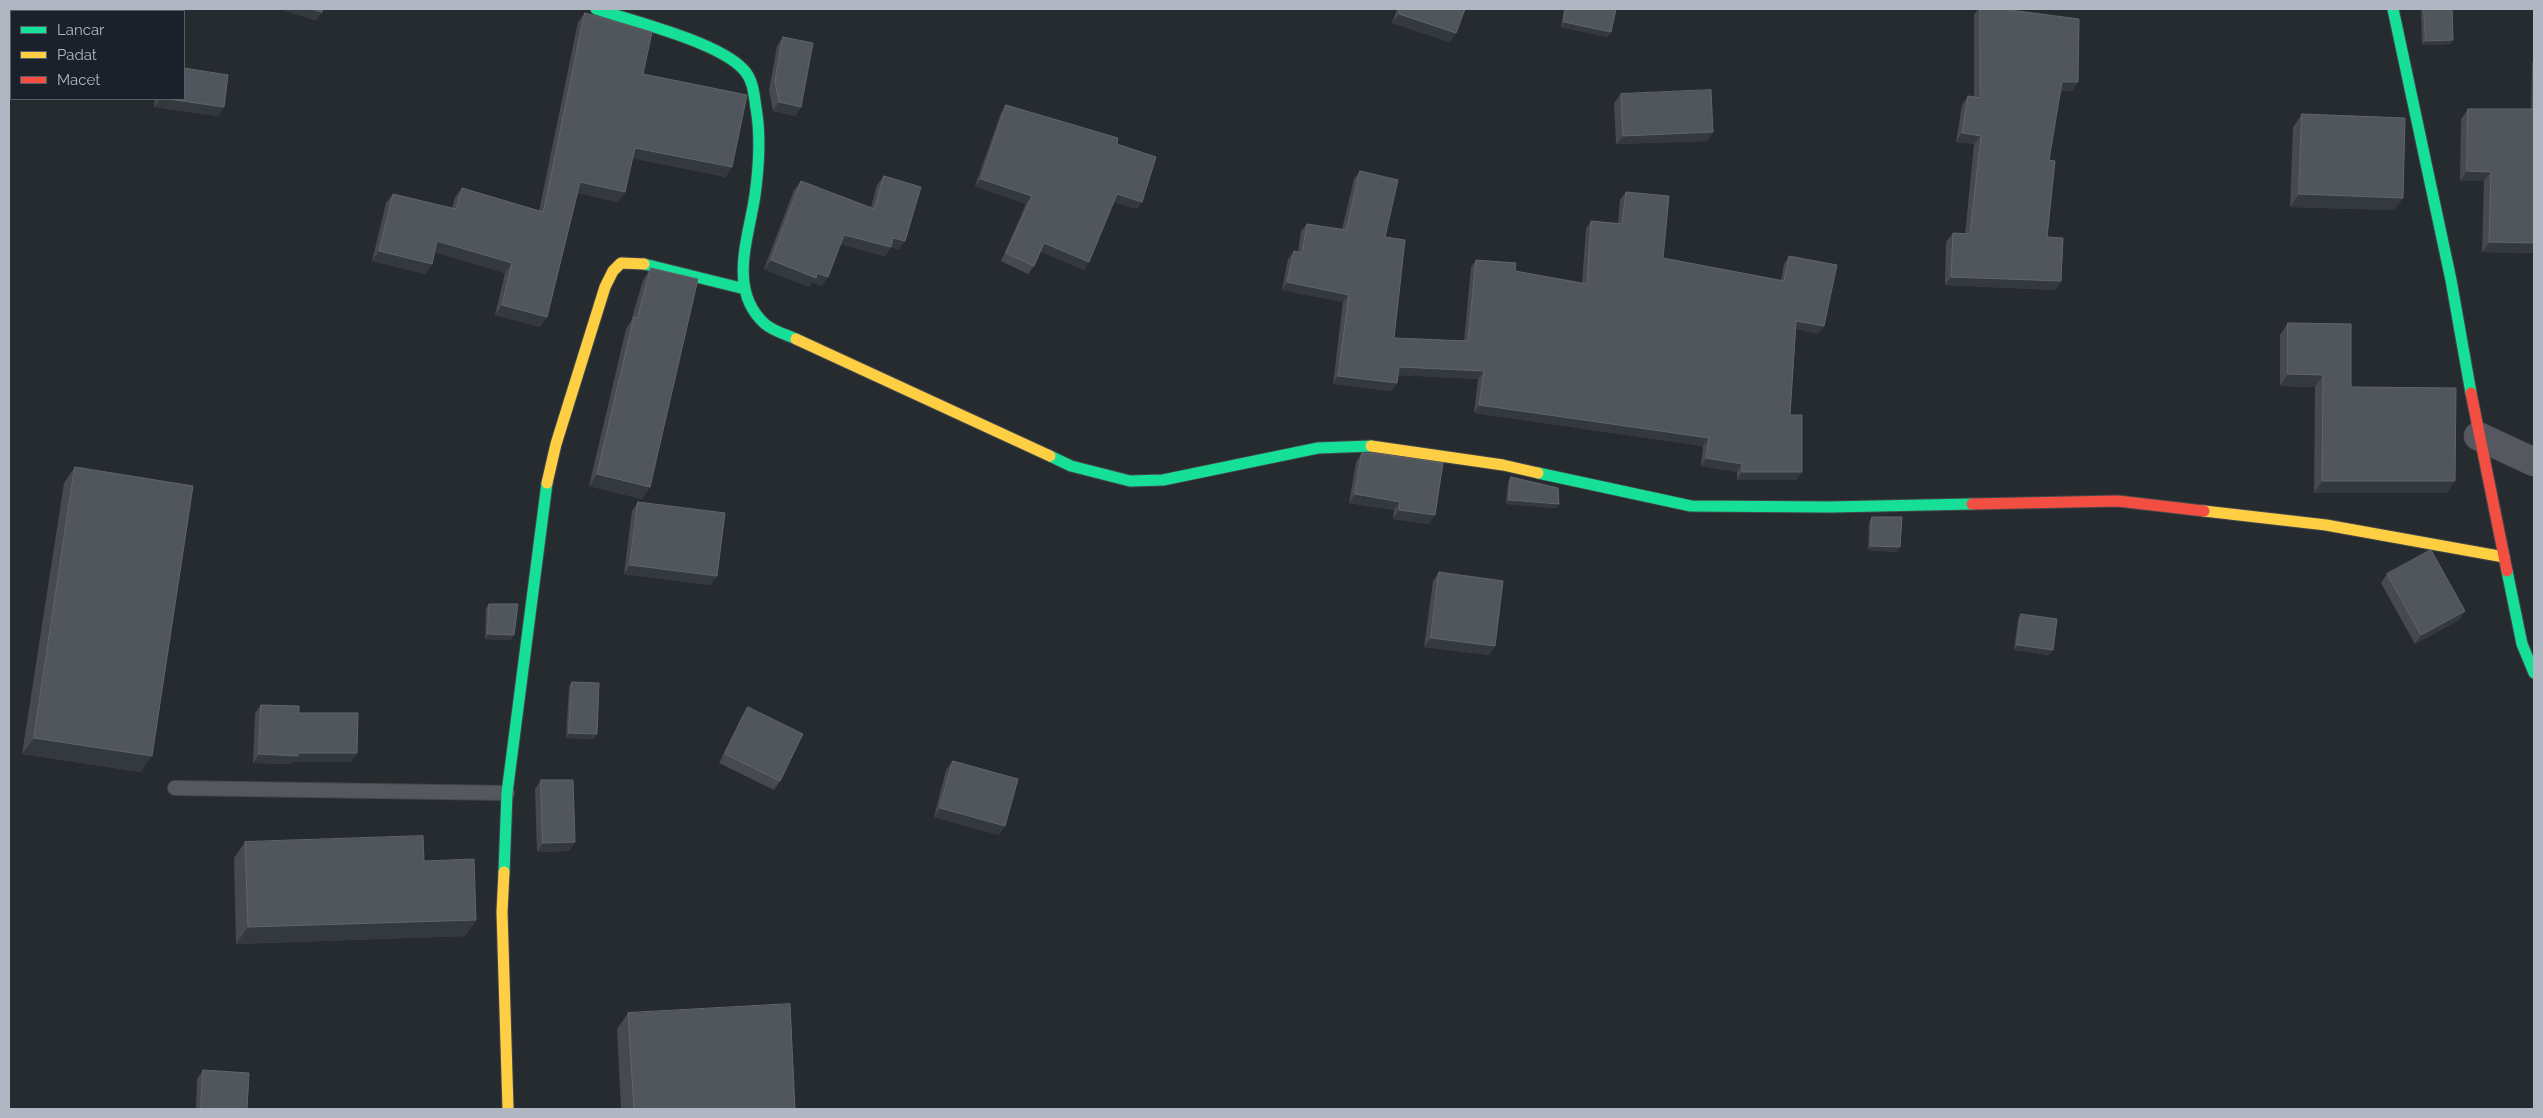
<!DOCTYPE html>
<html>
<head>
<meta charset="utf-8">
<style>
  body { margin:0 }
  #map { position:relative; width:2543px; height:1118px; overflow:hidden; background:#262b30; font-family:Raleway,sans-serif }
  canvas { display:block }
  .frame { position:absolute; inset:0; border:10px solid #b0b7c2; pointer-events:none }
  .legend { position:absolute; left:10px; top:10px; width:175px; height:90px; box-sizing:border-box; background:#1b212a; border:1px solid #575d67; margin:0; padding:6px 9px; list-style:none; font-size:15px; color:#b0b7c2 }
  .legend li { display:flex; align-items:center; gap:10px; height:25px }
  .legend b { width:25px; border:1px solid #575d67 }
</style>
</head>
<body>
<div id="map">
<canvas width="2543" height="1118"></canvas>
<div class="frame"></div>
<ul class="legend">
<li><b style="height:6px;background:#16e098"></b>Lancar</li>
<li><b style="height:6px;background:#ffcf43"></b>Padat</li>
<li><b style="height:6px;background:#f24e42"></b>Macet</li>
</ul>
</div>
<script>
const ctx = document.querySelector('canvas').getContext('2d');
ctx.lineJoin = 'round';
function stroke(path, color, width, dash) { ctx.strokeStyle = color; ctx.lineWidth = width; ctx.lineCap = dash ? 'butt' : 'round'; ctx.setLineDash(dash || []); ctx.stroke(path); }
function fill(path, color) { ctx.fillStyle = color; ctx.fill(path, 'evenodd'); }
const lane = new Path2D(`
  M 175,788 L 507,793`);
const street = new Path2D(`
  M 2478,436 L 2534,462`);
const fast = new Path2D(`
  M 596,9 C 633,21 718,42 743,69 C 753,79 754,94 756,108 C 761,136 759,166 755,195 C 749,237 727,290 765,324 C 773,331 787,335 796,339
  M 2393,9 L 2451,280 L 2471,393
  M 644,264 L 745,289
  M 1050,456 L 1071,466 L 1130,481 L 1163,480 L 1318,448 L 1371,446
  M 1538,473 L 1691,506 L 1830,507 L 1972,504
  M 2507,571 L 2522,644 L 2534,673
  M 504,872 L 507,793 L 547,483`);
const slow = new Path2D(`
  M 796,339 L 1050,456
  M 1371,446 L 1503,465 L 1538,473
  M 547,483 L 556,444 L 605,287 L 613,271 L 621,263 L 644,264
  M 2204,511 L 2326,525 L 2504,557
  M 504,872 L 502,912 L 508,1109`);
const jam = new Path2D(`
  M 2471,393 L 2507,571
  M 1972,504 L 2118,501 L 2204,511`);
stroke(lane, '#44474b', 16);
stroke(street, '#44474b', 29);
stroke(fast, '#44474b', 13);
stroke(slow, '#44474b', 13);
stroke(jam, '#44474b', 13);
stroke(lane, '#55595f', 14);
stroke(street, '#55595f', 28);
stroke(fast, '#16e098', 11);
stroke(slow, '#ffcf43', 11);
stroke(jam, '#f24e42', 11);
fill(new Path2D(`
  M 1397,9 L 1465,9 L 1450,42 L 1392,23 Z
  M 1564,9 L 1616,9 L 1611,32 L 1607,37 L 1561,27 Z
  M 1978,9 L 2002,9 L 2078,82 L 2072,91 L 2060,91 L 2049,160 L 2047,237 L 2061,281 L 2055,290 L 1945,285 L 1946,242 L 1953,233 L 1965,234 L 1974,144 L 1956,142 L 1962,105 L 1968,96 L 1974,97 L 1974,15 Z
  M 2421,9 L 2452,9 L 2453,40 L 2450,44 L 2422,45 Z
  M 585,13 L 643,74 L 726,177 L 632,158 L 625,192 L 618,202 L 578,193 L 547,317 L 540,327 L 495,315 L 505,273 L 435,252 L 432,264 L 425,274 L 372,261 L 386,203 L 393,194 L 452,208 L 455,197 L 462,188 L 539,211 L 578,22 Z
  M 783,37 L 801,107 L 795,116 L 773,111 L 769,90 L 777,46 Z
  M 2534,59 L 2534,253 L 2482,252 L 2484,181 L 2460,181 L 2461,119 L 2468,109 L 2531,109 L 2532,63 Z
  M 1621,94 L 1713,132 L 1707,141 L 1616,144 L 1614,103 Z
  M 155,99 L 184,99 L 224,107 L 218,116 L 154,107 Z
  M 1006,105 L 1117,144 L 1137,209 L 1114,202 L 1084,270 L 1040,251 L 1034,266 L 1028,274 L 1001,261 L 1026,204 L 975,186 L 1001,113 Z
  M 2302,114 L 2403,198 L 2394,210 L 2290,207 L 2293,127 Z
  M 1360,171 L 1385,237 L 1394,338 L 1464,341 L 1471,267 L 1476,260 L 1515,271 L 1582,283 L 1586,229 L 1591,221 L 1618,223 L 1620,200 L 1626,192 L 1663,258 L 1781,280 L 1784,264 L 1789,256 L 1824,326 L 1818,334 L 1796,329 L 1790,415 L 1802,472 L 1796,480 L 1737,480 L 1737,472 L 1701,466 L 1703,446 L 1474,413 L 1478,379 L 1398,375 L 1392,391 L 1333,384 L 1343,302 L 1282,290 L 1288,259 L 1294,251 L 1298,252 L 1301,231 L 1307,224 L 1342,229 L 1354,179 Z
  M 884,176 L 899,250 L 891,247 L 885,256 L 841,244 L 822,286 L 812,282 L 809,287 L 764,269 L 794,190 L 801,181 L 871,207 L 877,185 Z
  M 651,268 L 650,487 L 642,499 L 589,486 L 626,329 L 631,321 L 643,280 Z
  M 2288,323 L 2351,387 L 2447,493 L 2314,493 L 2315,387 L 2280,386 L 2280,335 Z
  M 1362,453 L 1429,524 L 1393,519 L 1394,510 L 1349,503 L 1356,462 Z
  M 75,467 L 141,772 L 22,754 L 64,483 Z
  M 1511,477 L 1559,504 L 1556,508 L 1506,504 L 1508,482 Z
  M 638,502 L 711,585 L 624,574 L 632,511 Z
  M 1872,517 L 1897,552 L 1868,550 L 1869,522 Z
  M 1439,572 L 1495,646 L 1489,655 L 1424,647 L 1433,581 Z
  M 2387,574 L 2465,611 L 2459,620 L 2415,644 L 2381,583 Z
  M 489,604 L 511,640 L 485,639 L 486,608 Z
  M 2021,614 L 2053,650 L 2049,655 L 2014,650 L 2018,619 Z
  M 572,682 L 594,739 L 566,738 L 569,686 Z
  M 261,705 L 299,713 L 351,762 L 293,762 L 292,764 L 253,763 L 255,713 Z
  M 748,707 L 780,781 L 774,790 L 719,763 L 742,716 Z
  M 953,761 L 999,835 L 934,817 L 946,770 Z
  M 541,780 L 575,842 L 569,851 L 537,852 L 535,789 Z
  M 245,842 L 424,861 L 476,920 L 465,936 L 236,944 L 234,858 Z
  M 628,1013 L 795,1109 L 621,1109 L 617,1029 Z
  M 203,1070 L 247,1109 L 196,1109 L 197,1079 Z`), '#464a50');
fill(new Path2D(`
  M 279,9 L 312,9 L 322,12 L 316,21 Z
  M 1399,14 L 1456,33 L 1450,42 L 1392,23 Z
  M 1564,22 L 1611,32 L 1607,37 L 1561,27 Z
  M 2453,40 L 2450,44 L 2422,45 L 2426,41 Z
  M 2062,82 L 2078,82 L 2072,91 L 2055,90 Z
  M 160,99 L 168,99 L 224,107 L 218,116 L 154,107 Z
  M 779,102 L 801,107 L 795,116 L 773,111 Z
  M 1713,132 L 1707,141 L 1616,144 L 1623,136 Z
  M 1962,133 L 1981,136 L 1974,144 L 1956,142 Z
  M 635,148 L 732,167 L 726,177 L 628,157 Z
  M 2467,171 L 2491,172 L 2484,181 L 2460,181 Z
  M 981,179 L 1032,196 L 1026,204 L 975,186 Z
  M 580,182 L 625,192 L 618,202 L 573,192 Z
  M 1117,194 L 1142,202 L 1137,209 L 1112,202 Z
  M 2299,194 L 2403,198 L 2394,210 L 2290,207 Z
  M 844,235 L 893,238 L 905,241 L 899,250 L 891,247 L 885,256 L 838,244 Z
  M 437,241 L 512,263 L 505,273 L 430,251 Z
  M 2489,242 L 2534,243 L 2534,253 L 2482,252 Z
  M 1044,243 L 1089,262 L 1084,270 L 1039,251 Z
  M 379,251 L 432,264 L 425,274 L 372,261 Z
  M 771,260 L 817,273 L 828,277 L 822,286 L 812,282 L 809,287 L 764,269 Z
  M 1951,277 L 2061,281 L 2055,290 L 1945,285 Z
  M 1287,282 L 1349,295 L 1343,302 L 1282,290 Z
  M 502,305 L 547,317 L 540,327 L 495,315 Z
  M 1796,321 L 1824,326 L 1818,334 L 1791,328 Z
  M 1399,367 L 1484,371 L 1478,379 L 1394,375 Z
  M 2288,374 L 2323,375 L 2315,387 L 2280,386 Z
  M 1338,376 L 1397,383 L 1392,391 L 1333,384 Z
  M 1479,405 L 1709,438 L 1703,446 L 1474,413 Z
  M 1706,458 L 1742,464 L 1737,472 L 1701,466 Z
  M 1742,472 L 1802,472 L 1796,480 L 1737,480 Z
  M 597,474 L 650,487 L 642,499 L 589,486 Z
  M 2322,481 L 2455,481 L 2447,493 L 2314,493 Z
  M 1355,494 L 1400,502 L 1394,510 L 1349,503 Z
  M 1509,500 L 1559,504 L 1556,508 L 1506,504 Z
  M 1399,510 L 1435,515 L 1429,524 L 1393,519 Z
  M 1871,546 L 1900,547 L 1897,552 L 1868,550 Z
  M 630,565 L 717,576 L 711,585 L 624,574 Z
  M 2465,611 L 2459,620 L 2415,644 L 2421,635 Z
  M 488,634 L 514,635 L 511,640 L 485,639 Z
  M 1431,638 L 1495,646 L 1489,655 L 1424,647 Z
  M 2017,645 L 2053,650 L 2049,655 L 2014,650 Z
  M 569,733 L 597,734 L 594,739 L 566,738 Z
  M 34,738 L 152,756 L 141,772 L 22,754 Z
  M 298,753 L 357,753 L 351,762 L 293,762 L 292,764 L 253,763 L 259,754 Z
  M 940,808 L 1005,826 L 999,835 L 934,817 Z
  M 575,842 L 569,851 L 537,852 L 543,843 Z
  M 476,920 L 465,936 L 236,944 L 248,927 Z`), '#34393e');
const building = new Path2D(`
  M 312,9 L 323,9 L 322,12 Z
  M 1400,9 L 1465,9 L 1456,33 L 1399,14 Z
  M 1566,9 L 1616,9 L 1611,32 L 1564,22 Z
  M 1980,9 L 2002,9 L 2079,19 L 2078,82 L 2062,82 L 2049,160 L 2055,161 L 2047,237 L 2063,238 L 2061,281 L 1951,277 L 1953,233 L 1970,234 L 1981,136 L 1962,133 L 1968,96 L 1980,98 Z
  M 2424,9 L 2452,9 L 2453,40 L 2426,41 Z
  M 585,13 L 652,32 L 643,74 L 747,95 L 732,167 L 635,148 L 625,192 L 580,182 L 547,317 L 502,305 L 512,263 L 437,241 L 432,264 L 379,251 L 393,194 L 456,209 L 462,188 L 543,212 Z
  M 783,37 L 813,43 L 801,107 L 779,102 L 775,81 Z
  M 184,68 L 228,75 L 224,107 L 168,99 L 184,99 Z
  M 1711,90 L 1713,132 L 1623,136 L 1621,94 Z
  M 1006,105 L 1118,138 L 1117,144 L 1156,157 L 1142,202 L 1117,194 L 1089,262 L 1044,243 L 1034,266 L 1006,253 L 1032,196 L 981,179 Z
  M 2468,109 L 2534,109 L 2534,243 L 2489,242 L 2491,172 L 2467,171 Z
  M 2302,114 L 2405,118 L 2403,198 L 2299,194 Z
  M 1360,171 L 1398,180 L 1385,237 L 1405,240 L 1394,338 L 1468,341 L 1476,260 L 1516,263 L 1515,271 L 1587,284 L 1591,221 L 1622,224 L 1626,192 L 1669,196 L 1663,258 L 1784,281 L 1789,256 L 1837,265 L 1824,326 L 1796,321 L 1790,415 L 1802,415 L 1802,472 L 1742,472 L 1742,464 L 1706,458 L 1709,438 L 1479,405 L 1484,371 L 1399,367 L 1397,383 L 1338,376 L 1349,295 L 1287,282 L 1294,251 L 1302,253 L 1307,224 L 1346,230 Z
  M 884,176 L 921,187 L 905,241 L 893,238 L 891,247 L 844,235 L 828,277 L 817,273 L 816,278 L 771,260 L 801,181 L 874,209 Z
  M 651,268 L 698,279 L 650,487 L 597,474 L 634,317 L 637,318 Z
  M 2288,323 L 2351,324 L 2351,387 L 2456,388 L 2455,481 L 2322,481 L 2323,375 L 2288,374 Z
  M 1362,453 L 1374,453 L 1443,463 L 1435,515 L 1399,510 L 1400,502 L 1355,494 Z
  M 75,467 L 193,486 L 152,756 L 34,738 Z
  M 1511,477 L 1558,488 L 1559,504 L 1509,500 Z
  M 638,502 L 725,513 L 717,576 L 630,565 Z
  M 1872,517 L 1902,517 L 1900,547 L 1871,546 Z
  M 2431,550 L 2465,611 L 2421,635 L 2387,574 Z
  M 1439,572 L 1503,581 L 1495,646 L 1431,638 Z
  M 489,604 L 518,604 L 514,635 L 488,634 Z
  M 2021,614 L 2057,619 L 2053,650 L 2017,645 Z
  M 572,682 L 599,683 L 597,734 L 569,733 Z
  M 261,705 L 299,706 L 299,713 L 358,713 L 357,753 L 298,753 L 298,756 L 259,754 Z
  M 748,707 L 803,734 L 780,781 L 725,754 Z
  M 953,761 L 1018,779 L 1005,826 L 940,808 Z
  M 541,780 L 573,780 L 575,842 L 543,843 Z
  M 423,836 L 424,861 L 474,859 L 476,920 L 248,927 L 245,842 Z
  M 790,1004 L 795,1109 L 634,1109 L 628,1013 Z
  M 203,1070 L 249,1073 L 247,1109 L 201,1109 Z`);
fill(building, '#51565c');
stroke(building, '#60656c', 1);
</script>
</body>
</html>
